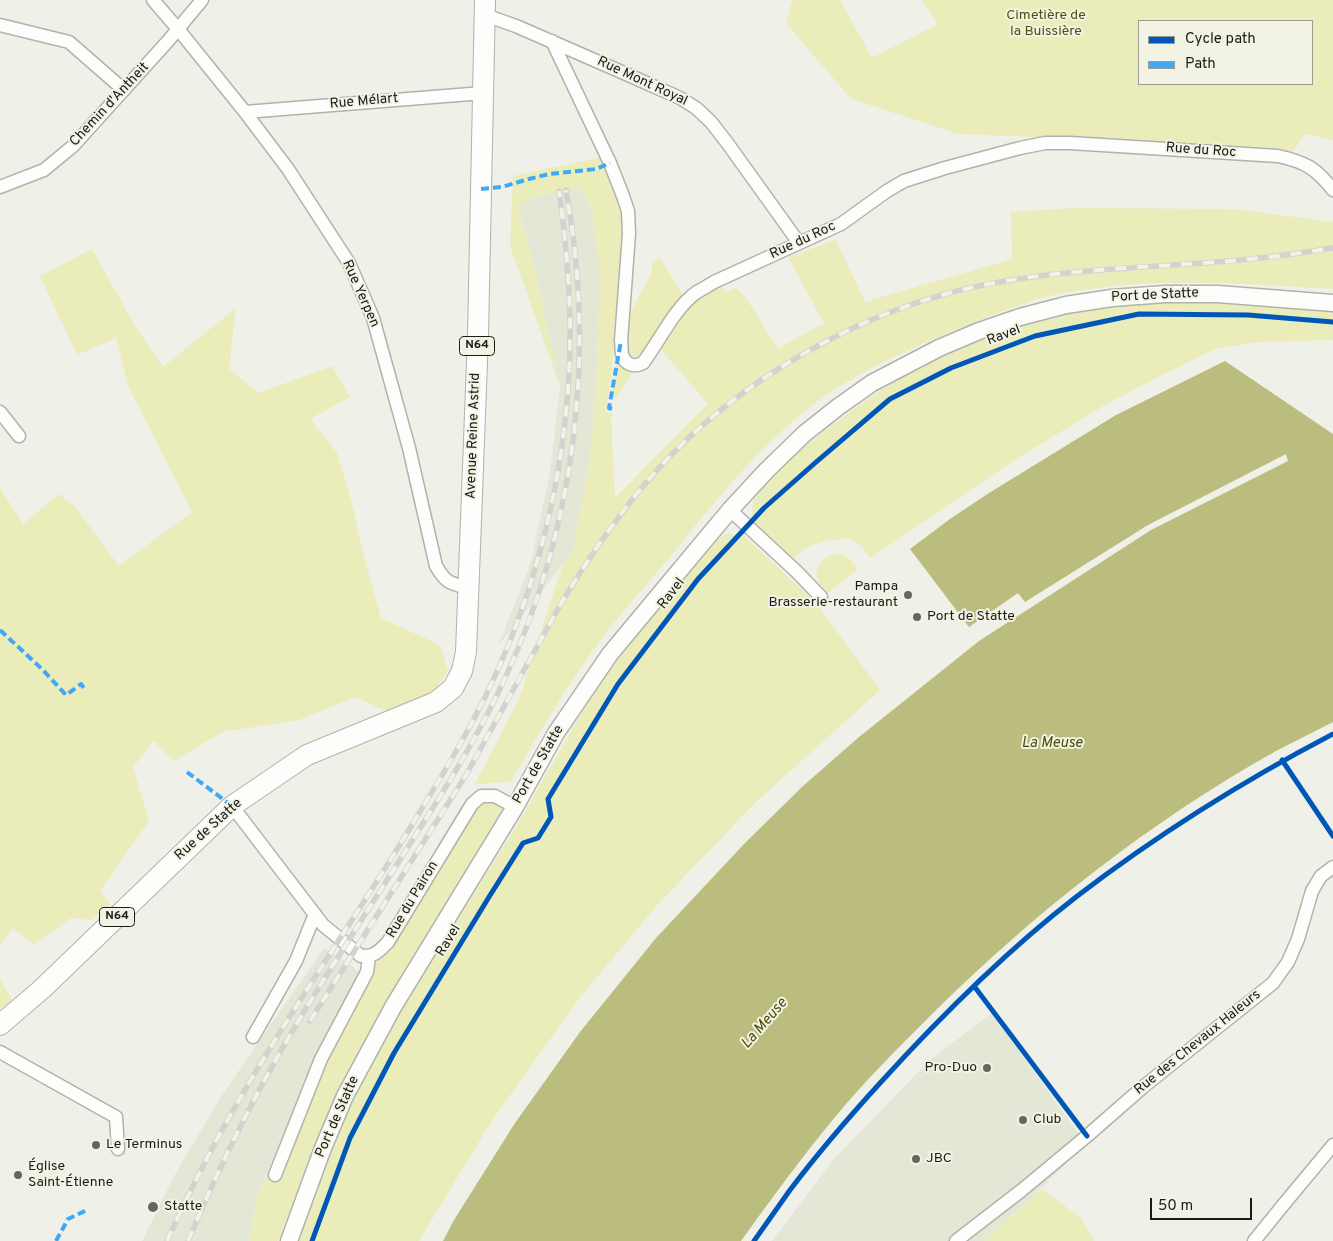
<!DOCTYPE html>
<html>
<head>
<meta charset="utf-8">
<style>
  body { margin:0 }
  #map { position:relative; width:1333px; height:1241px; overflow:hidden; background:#eff0e8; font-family:Overpass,sans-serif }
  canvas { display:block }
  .legend { position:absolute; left:1138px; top:20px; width:175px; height:65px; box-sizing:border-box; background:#f2f3e4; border:1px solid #9c9d92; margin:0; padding:6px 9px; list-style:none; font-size:15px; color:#1c1c17 }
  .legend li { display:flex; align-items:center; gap:10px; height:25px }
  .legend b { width:25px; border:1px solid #9c9d92 }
  .scale { position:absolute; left:1150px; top:1198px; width:102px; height:22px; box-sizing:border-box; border:2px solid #1c1c17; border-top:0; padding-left:6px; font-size:15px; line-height:18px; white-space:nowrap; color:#1c1c17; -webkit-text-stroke:4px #f2f3e4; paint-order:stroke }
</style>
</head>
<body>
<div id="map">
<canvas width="1333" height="1241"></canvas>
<ul class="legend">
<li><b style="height:6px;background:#0057b8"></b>Cycle path</li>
<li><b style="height:6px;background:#3fa9f5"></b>Path</li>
</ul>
<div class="scale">50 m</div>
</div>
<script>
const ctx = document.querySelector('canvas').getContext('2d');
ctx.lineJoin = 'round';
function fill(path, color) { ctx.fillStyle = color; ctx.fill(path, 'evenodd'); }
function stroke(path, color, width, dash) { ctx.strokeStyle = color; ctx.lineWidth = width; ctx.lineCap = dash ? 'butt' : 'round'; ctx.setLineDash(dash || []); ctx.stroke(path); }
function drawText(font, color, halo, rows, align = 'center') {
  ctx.font = font + ' Overpass,sans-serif'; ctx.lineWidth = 4; ctx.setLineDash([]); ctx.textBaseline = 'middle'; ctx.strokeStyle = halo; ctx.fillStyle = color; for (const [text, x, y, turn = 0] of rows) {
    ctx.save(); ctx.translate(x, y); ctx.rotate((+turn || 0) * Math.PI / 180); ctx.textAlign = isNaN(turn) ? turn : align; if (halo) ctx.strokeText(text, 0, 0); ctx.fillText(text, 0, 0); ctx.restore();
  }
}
fill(new Path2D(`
  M 581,188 L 592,210 L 600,272 L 596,392 L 589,464 L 573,551 L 498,646 L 531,562 L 550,473 L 560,386 L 536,274 L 518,205 L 541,195 Z
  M 324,948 L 353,966 L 359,973 L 311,1070 L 257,1195 L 249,1241 L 142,1241 L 173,1178 L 222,1095 Z
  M 992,1013 L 1086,1144 L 1028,1201 L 983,1241 L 772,1241 L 835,1158 L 931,1059 Z`), '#e4e6d6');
fill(new Path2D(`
  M 792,0 L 840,0 L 872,58 L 938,24 L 922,0 L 1333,0 L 1333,140 L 1305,134 L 1292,153 L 1140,141 L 958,134 L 851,99 L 786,23 ZM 1139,21 L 1312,21 L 1312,84 L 1139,84 Z
  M 602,157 C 609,174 617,192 620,211 C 625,234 622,259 620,283 C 617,326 612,369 606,412 L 613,414 L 611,417 L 615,498 L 708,404 L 658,346 L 687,301 L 721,283 L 724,292 L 736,288 L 746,298 L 778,349 L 824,323 L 788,257 L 836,240 L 865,302 L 1012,259 L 1011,212 L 1072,208 L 1234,209 L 1333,222 L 1333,289 C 1244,284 1153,276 1064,293 C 1030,299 998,313 966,326 C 913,347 860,370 814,404 C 763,443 722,493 682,542 C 656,575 627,605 602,638 C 568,684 539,734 510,782 L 475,784 L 519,699 L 563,564 L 573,551 L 589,464 L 596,392 L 600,272 L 592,210 L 581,188 L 541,195 L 518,205 L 536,274 L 560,386 L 510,246 L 513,176 Z
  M 92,249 L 135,326 L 163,367 L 236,308 L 229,369 L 259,393 L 332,366 L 350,397 L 310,419 L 337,453 L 354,510 L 360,541 L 381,618 L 440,645 L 448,671 L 433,692 L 411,702 L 387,711 L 355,697 L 299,720 L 222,732 L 174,761 L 154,741 L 133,767 L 149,821 L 100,891 L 110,904 L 91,920 L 71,918 L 34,945 L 13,928 L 0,944 L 0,488 L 23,524 L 59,494 L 75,507 L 119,566 L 192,512 L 128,386 L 116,338 L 77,355 L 40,276 Z
  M 660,258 L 684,297 L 640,356 L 635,358 L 629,353 L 627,347 L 627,341 L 628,317 L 652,272 L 652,263 Z
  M 1180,300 L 1214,301 L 1333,312 L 1333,340 L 1259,342 L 1215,349 L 1158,377 L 1105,405 L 1016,459 L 870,558 L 860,545 L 849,539 L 830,540 L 809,546 L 792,559 L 756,527 L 752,513 L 753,501 L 762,489 L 796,454 L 828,428 L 878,392 L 921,365 L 960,345 L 1025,323 L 1093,307 Z
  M 618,358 L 634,370 L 616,398 L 611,396 Z
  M 728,533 L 743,535 L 815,602 L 880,690 L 757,801 L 659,903 L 581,996 L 491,1122 L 419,1241 L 298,1241 L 323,1172 L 344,1120 L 381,1044 L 429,962 L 512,834 L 585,707 L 616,662 L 647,620 L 716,540 Z
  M 834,554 C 848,554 850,559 858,569 L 828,593 C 825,589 819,584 818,579 C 813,566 823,558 834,554 Z
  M 481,796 L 515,807 L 393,1007 L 300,1207 L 287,1216 L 278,1241 L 249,1241 L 257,1195 L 268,1172 L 274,1175 L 375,955 Z
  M 0,980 L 12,999 L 0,1010 Z
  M 1042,1189 L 1082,1219 L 1094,1241 L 983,1241 Z`), '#eaecba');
fill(new Path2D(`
  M 1225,361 L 1333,434 L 1333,722 C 1314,732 1295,741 1276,751 C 1149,822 1034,913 931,1015 C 898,1048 865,1081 835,1117 C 802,1157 771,1199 741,1241 L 443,1241 L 454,1220 L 515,1123 L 580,1032 L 656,938 L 745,843 L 803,786 L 859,737 L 979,641 L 1151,530 L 1288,461 L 1286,454 L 1148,525 L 1025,602 L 1018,593 L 969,627 L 910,549 L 950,519 L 989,493 L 1116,415 Z`), '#bbbd7e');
const minor = new Path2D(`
  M 153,0 L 178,29 L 245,112 L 288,169 L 349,263 L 373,318 L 409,448 L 436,566 C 446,583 449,583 468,588
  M 485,15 L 516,26 L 624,73 L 680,98 L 696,108 L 711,122 L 728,144 L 799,243
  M 0,25 L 69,42 L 124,90
  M 552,41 L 610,163 L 623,196 L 628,211 L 629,234 L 621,341 C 622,345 621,350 622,354 C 624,364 634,368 643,363 C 659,342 675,307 697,292 C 702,289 708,286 714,282 L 841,224 L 887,191 L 904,181 L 945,168 L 1020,148 L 1045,143 L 1070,143 L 1278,156 C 1305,162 1316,168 1333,190
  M 245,112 L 483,93
  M 0,187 L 44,170 L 73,146 L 168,41 L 202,0
  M 0,412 L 19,436
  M 730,510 L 796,571 L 821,597
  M 232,806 L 323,925 L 361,956 C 375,957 379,951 388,942 L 472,804 L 481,796 L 495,796 L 515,807
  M 253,1037 L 296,961 L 315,914
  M 0,1052 L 116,1117 L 118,1149
  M 275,1175 L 321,1059 L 367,972 L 369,957
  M 956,1241 L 1022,1190 L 1087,1136 L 1143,1087 L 1273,983 L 1288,962 L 1298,939 L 1312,891 L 1321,876 L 1333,867
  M 1254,1241 L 1284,1204 L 1333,1145`);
const tertiary = new Path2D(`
  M 289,1241 L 323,1148 L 345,1096 L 393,1007 L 515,807 L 556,733 L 610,654 L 669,583 L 730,510 L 766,471 L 804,434 L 838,407 L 872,383 L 939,348 L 979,331 L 1020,317 L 1066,305 L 1112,298 L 1165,294 L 1218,294 L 1333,303`);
const primary = new Path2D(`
  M 0,1025 L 42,989 L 232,806 L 307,755 L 436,702 L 453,688 L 462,671 L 466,652 L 478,335 L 485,0`);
stroke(minor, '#b1b2ac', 15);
stroke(tertiary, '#b1b2ac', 19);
stroke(primary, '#b1b2ac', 22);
stroke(minor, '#fdfdfc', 12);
stroke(tertiary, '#fdfdfc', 16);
stroke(primary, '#fdfdfc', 20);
const rail = new Path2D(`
  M 310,1021 L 466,775 L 563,600 C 595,548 630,497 673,453 C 758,368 876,304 994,283 C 1063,270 1134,268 1204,263 C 1247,260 1290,255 1333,248
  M 167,1241 C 182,1208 198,1175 215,1143 C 271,1039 339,943 401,843 C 431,793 462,745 487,693 C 543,577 572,446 570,318 C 569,275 565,233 559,191
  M 188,1241 C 220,1165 256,1091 299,1020 C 339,954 381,890 422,825 C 449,783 475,740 497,695 C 564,559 591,404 575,253 C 573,232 569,211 566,190`);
stroke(rail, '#d2d3d0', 5.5);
stroke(rail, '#f2f3e4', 4, [11]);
stroke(new Path2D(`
  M 481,189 L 502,187 L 529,179 L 549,174 L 596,169 L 610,163
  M 612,409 L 609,408 L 621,341
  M 0,630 L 42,669 L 66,695 L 81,684 L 86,691
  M 187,772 L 232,806
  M 56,1241 L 68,1219 L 87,1210`), '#3fa9f5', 4, [8, 4]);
stroke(new Path2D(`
  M 1282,760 L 1333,836
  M 974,986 L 1087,1136
  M 312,1241 L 350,1138 L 394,1053 L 489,897 L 523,843 L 538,838 L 551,817 L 548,799 L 618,684 L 698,579 L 764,508 L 815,463 L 890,399 L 951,368 L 1035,336 L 1139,314 L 1248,315 L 1333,322
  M 754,1241 C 766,1224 778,1207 790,1190 C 818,1153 849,1117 881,1082 C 941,1016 1005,952 1076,897 C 1157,835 1243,781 1333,734`), '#0057b8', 5);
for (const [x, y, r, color] of [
  [908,595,5,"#666660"],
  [917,617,5,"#666660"],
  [987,1068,5,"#666660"],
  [1023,1120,5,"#666660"],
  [96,1145,5,"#666660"],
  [916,1159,5,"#666660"],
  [18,1175,5,"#666660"],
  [153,1207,6,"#666660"]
]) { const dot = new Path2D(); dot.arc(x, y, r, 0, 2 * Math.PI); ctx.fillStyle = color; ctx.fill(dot); stroke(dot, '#f2f3e4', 2); }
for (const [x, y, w] of [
  [477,346,35],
  [117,917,35]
]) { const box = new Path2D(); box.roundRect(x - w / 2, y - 9.5, w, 19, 4); ctx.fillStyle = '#f2f3e4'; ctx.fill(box); stroke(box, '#1c1c17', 1); }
drawText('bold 12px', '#1c1c17', null, [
  ["N64",477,346],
  ["N64",117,917]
]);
drawText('14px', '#50500e', '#f2f3e4', [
  ["Cimetière de",1046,16],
  ["la Buissière",1046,32]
]);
drawText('14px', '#1c1c17', '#f2f3e4', [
  ["Rue Mont Royal",642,82,25],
  ["Rue Mélart",364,102,-5],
  ["Chemin d'Antheit",110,105,-47],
  ["Rue du Roc",1201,151,4],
  ["Rue du Roc",803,241,-25],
  ["Rue Yerpen",360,294,66],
  ["Port de Statte",1155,296,-3],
  ["Ravel",1004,336,-21],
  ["Avenue Reine Astrid",474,436,-88],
  ["Ravel",672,594,-53],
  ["Port de Statte",539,765,-60],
  ["Rue de Statte",209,830,-42],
  ["Rue du Pairon",413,900,-59],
  ["Ravel",449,941,-59],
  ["Rue des Chevaux Haleurs",1198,1043,-39],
  ["Port de Statte",338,1117,-66]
]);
drawText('14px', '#1c1c17', '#f2f3e4', [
  ["Pampa",898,587,"right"],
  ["Brasserie-restaurant",898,603,"right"],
  ["Port de Statte",927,617],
  ["Pro-Duo",977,1068,"right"],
  ["Club",1033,1120],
  ["Le Terminus",106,1145],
  ["JBC",926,1159],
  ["Église",28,1167],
  ["Saint-Étienne",28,1183],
  ["Statte",164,1207]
], 'left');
drawText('italic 15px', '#4b4c07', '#f2f3e4', [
  ["La Meuse",1052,744],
  ["La Meuse",765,1024,-49]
]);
</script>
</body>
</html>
